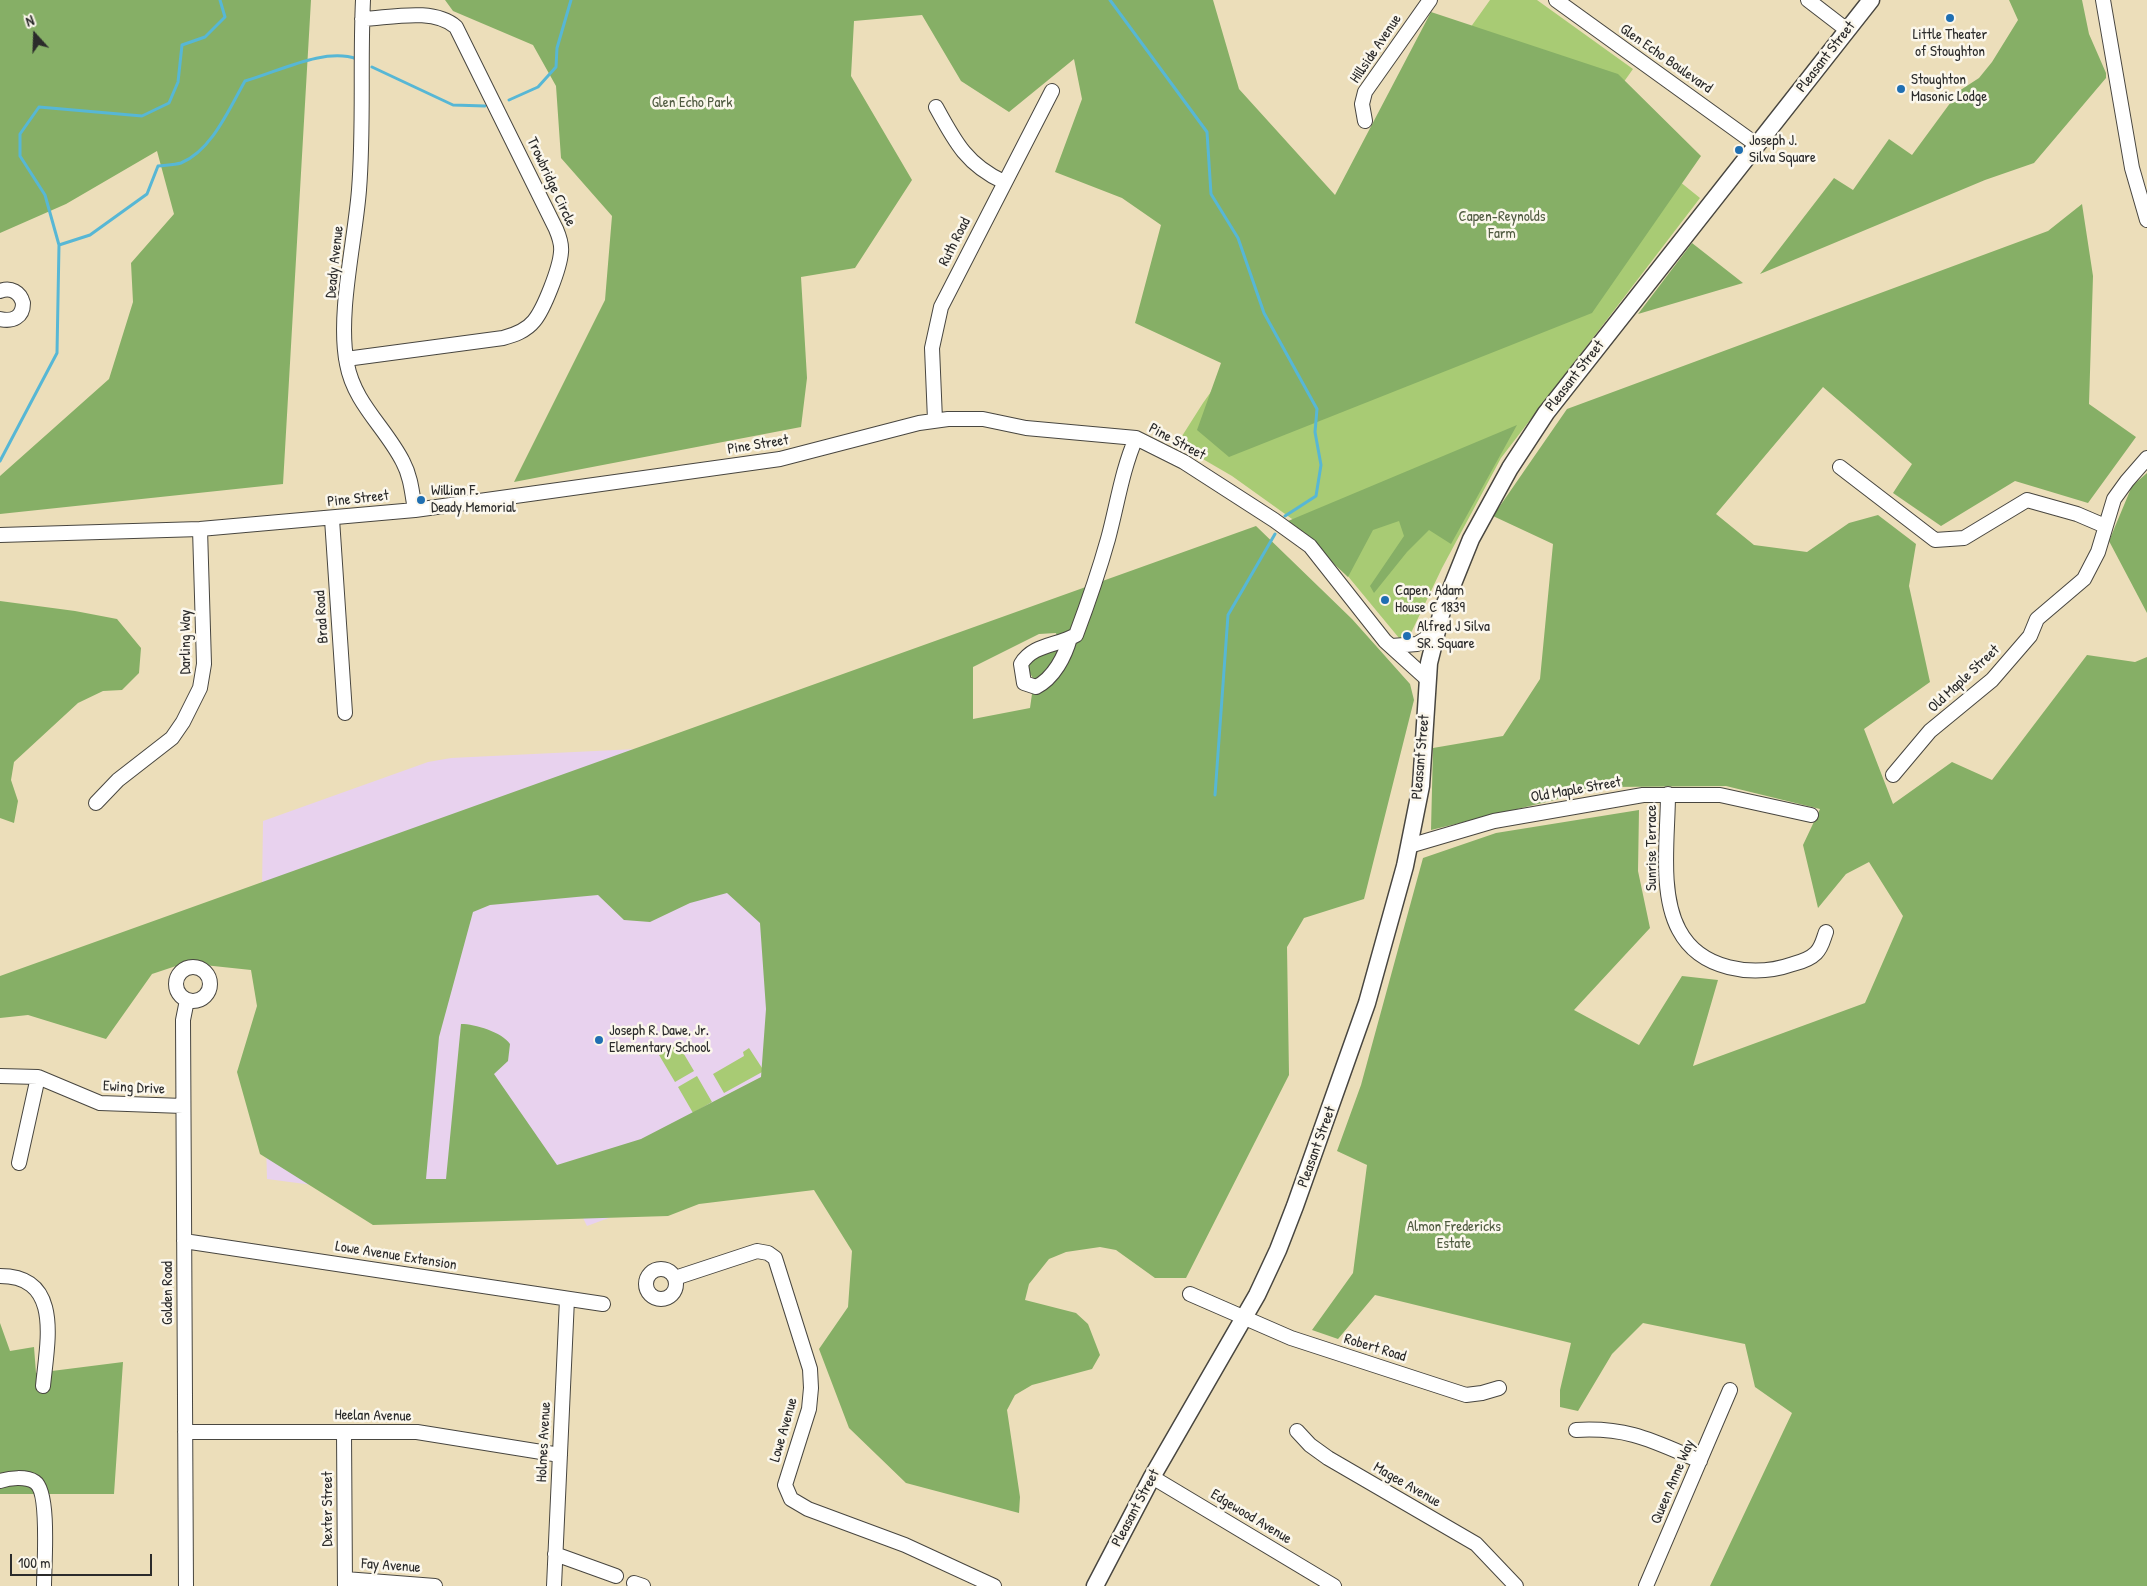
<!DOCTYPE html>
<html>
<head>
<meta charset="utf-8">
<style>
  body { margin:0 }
  #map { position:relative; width:2147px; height:1586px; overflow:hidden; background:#ecdeba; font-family:"Patrick Hand",sans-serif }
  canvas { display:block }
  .north { position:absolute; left:10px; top:10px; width:50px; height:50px; -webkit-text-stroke:4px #fbf7ec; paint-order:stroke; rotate:340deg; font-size:14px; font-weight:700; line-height:20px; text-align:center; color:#2b2b2b }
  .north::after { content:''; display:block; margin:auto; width:18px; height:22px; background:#2b2b2b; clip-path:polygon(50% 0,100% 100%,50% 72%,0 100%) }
  .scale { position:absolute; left:10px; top:1554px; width:142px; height:22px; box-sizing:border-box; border:2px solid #2b2b2b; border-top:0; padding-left:6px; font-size:15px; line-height:18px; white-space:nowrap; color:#2b2b2b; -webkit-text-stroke:4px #fbf7ec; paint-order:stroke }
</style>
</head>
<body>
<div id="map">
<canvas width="2147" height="1586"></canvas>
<div class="north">N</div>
<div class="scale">100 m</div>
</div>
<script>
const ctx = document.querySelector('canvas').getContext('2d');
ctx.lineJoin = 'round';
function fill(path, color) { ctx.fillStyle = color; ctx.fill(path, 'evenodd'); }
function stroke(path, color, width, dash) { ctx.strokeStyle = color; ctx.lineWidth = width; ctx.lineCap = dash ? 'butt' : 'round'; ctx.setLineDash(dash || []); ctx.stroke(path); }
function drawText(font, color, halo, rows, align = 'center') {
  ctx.font = font + ' "Patrick Hand",sans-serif'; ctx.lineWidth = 5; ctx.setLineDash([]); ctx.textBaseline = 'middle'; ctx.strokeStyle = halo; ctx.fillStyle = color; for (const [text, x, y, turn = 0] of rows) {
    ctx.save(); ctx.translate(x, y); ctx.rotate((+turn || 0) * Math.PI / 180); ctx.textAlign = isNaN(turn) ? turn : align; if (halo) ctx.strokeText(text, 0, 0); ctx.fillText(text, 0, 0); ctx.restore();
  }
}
fill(new Path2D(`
  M 1048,729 L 909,1107 L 587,1226 L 581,1214 L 550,1216 L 267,1179 L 261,961 L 263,821 L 428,762 L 451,758 Z`), '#e8d2ee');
fill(new Path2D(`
  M 1490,0 L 1537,0 L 1633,69 L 1596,121 L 1638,148 L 1700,198 L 1501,458 L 1442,568 L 1410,635 L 1399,638 L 1313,534 L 1232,476 L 1177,444 L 1203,403 Z
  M 678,1044 L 694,1071 L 675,1082 L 659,1055 Z
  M 749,1048 L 764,1071 L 724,1093 L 713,1074 L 744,1056 L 743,1052 Z
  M 697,1076 L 712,1102 L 693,1113 L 678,1087 Z`), '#a8cb74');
fill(new Path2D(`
  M 0,0 L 311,0 L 283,484 L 0,514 L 0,476 L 109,379 L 133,302 L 131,263 L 174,214 L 157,151 L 66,204 L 0,233 Z
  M 445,0 L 1213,0 L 1239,89 L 1335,195 L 1431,12 L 1618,74 L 1701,156 L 1592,313 L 1229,457 L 1197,430 L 1221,363 L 1135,323 L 1161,225 L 1122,198 L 1055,172 L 1082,99 L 1074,59 L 1009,112 L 961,81 L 922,15 L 854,21 L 851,76 L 912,180 L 855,268 L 801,277 L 807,378 L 801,427 L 514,482 L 605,300 L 612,216 L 561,158 L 556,86 L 533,45 L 453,11 Z
  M 2009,0 L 2082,0 L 2089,34 L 2106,73 L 2106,78 L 2034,163 L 1985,180 L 1760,274 L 1834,178 L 1853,190 L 1889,139 L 1912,155 L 1959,91 L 1979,78 L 1992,62 L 2018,20 Z
  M 2082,204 L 2093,276 L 2089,404 L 2136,437 L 2088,503 L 2015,481 L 1941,526 L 1893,493 L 1912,464 L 1823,387 L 1716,514 L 1754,545 L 1807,552 L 1849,523 L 1878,515 L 1916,544 L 1909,586 L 1930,682 L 1864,729 L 1893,804 L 1952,762 L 1992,780 L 2087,655 L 2135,662 L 2147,657 L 2147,1586 L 1710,1586 L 1792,1413 L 1755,1387 L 1745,1344 L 1643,1323 L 1612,1354 L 1578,1411 L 1560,1407 L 1560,1390 L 1571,1343 L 1375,1295 L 1338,1339 L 1312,1330 L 1353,1273 L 1367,1165 L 1337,1151 L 1361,1085 L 1423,858 L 1496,833 L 1639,810 L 1638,871 L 1650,928 L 1574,1010 L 1639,1045 L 1682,976 L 1718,980 L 1693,1066 L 1865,1003 L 1903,916 L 1869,862 L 1846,874 L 1818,908 L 1803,845 L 1820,809 L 1726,786 L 1608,787 L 1431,830 L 1433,748 L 1503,736 L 1540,679 L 1553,544 L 1493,516 L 1567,409 L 2048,231 Z
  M 1692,243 L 1743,283 L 1638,314 Z
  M 1517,425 L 1451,544 L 1429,530 L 1407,552 L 1374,593 L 1370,586 L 1404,536 L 1399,521 L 1373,530 L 1348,577 L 1288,521 Z
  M 2147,473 L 2147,613 L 2109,541 L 2132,486 Z
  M 1256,526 L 1352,619 L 1410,684 L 1414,700 L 1364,899 L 1304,918 L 1287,947 L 1289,1075 L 1186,1278 L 1155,1278 L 1116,1250 L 1100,1247 L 1066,1252 L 1049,1259 L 1029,1284 L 1025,1300 L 1076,1313 L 1088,1324 L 1100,1355 L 1092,1369 L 1032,1385 L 1015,1395 L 1007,1410 L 1020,1497 L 1019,1513 L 906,1483 L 849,1428 L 819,1349 L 848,1307 L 852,1251 L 814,1190 L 699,1204 L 668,1216 L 373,1225 L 260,1154 L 237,1072 L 257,1006 L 251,970 L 185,963 L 152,974 L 106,1039 L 28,1015 L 0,1018 L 0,976 ZM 1056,633 L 1058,640 L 1025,665 L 1034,680 L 1030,708 L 973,719 L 973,667 L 1039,634 ZM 727,893 L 760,923 L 766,1009 L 761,1077 L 641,1139 L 557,1165 L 494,1074 L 508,1061 L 510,1044 C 502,1032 475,1024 461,1024 L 446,1179 L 426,1179 L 439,1037 L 473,912 L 490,905 L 598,895 L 624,920 L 650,922 L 690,903 Z
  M 0,601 L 75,611 L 117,619 L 141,648 L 139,673 L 122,690 L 103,691 L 78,703 L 14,762 L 11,780 L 18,801 L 14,823 L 0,818 Z
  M 0,1323 L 10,1351 L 34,1347 L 36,1373 L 123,1362 L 114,1494 L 0,1494 Z`), '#86af66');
stroke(new Path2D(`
  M 1110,0 L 1207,132 L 1211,194 L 1238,238 L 1264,313 L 1317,409 L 1315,432 L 1321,465 L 1316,496 L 1285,516
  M 372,67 L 453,105 L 485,106
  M 509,100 L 538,87 L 556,67 L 557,48 L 571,0
  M 59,245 L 90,235 L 147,194 L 158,166 C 165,165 174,165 181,163 C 212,150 229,109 245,81 C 278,72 324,47 357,59
  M 0,461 L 57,353 L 59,245 L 45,195 L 20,156 L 20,134 L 39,107 L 142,116 L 169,103 L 178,82 L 182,45 L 205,37 L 225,17 L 220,0
  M 1215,795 L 1228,615 L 1275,534`), '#57b7d5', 3);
const minor = new Path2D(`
  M 363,0 C 360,63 364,127 359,190 C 355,242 337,315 347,364 C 354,403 386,428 403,462 C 411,477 412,493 415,510
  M 1556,0 L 1757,145
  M 1808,0 L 1847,30
  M 2103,0 L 2132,168 L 2147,220
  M 936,107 C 955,142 967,165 1004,182
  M 1365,121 L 1362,104 L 1365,92 L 1430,0
  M 0,291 C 11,287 20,292 23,303 C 23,317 13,322 0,319
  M 346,359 L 503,338 C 514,335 526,331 534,321 C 544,309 560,268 561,252 C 562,244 559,236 556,229 L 456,27 C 433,7 390,18 362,19
  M 935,420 L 932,348 L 941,307 L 1052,91
  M 1840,467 L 1935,540 L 1964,538 L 2027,500 L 2077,514 L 2105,526
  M 332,519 L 345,713
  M 0,535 L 200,529 L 415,510 L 780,459 L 919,423 L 948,419 L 983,419 L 1026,428 L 1136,438 L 1184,462 L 1274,520 L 1310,546 L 1385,641 L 1427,679
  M 1070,638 C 1065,656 1054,678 1036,687 L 1024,683 L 1021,664 C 1033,644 1057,646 1076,635 C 1088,603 1099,571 1108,539 C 1117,506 1122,470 1136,438
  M 1392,646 L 1417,644 L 1436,632
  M 1893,775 L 1930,731 L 1992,680 L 2030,636 L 2037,619 L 2084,579 L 2098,552 L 2114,499 L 2127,481 L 2147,458
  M 1668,794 C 1668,835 1659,893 1679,930 C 1700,970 1753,978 1793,964 C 1801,962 1810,959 1816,953 C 1822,947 1823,940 1826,932
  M 96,803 L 118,780 L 172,738 L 183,722 L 200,688 L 204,664 L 200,529
  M 1409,846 L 1494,821 L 1643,795 L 1720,795 L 1811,815
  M176 984a17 17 0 1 1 34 0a17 17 0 1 1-34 0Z
  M 0,1076 L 38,1077 L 100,1103 L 183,1106
  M 19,1163 L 38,1077
  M 184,1241 L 603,1304
  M646 1284a15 15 0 1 1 30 0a15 15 0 1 1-30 0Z
  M 0,1276 C 63,1276 47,1343 43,1386
  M 675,1278 L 757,1251 L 768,1253 L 775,1258 L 810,1369 L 811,1388 L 809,1409 L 785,1485 L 791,1499 L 808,1509 L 905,1545 L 994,1586
  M 1190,1294 L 1291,1338 L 1466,1395 L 1482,1393 L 1499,1388
  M 1576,1430 C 1629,1427 1653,1441 1700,1461
  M 1297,1431 L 1310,1445 L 1328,1458 L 1476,1544 L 1516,1586
  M 185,1432 L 417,1432 L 560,1455
  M 344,1432 L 345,1586
  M 1152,1477 L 1334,1586
  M 0,1481 C 9,1478 26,1476 35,1482 C 50,1492 44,1567 44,1586
  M 555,1554 L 616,1576
  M 345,1579 L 435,1586
  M 634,1583 L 643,1586
  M 186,1586 L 183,1020 L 187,1000
  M 554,1586 L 567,1299
  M 1646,1586 L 1730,1390`);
const major = new Path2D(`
  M 1095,1586 L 1152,1477 L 1257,1295 L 1278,1250 L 1295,1206 L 1367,1003 L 1405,866 L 1421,786 L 1429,663 L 1442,611 L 1471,539 L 1510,468 L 1546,413 L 1871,0`);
stroke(minor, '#484640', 16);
stroke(major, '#484640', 19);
stroke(minor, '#fff', 14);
stroke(major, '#fff', 16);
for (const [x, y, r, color] of [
  [1950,18,5,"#1f6fb2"],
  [1901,89,5,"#1f6fb2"],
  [1739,150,5,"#1f6fb2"],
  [421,500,5,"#1f6fb2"],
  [1385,600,5,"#1f6fb2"],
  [1407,636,5,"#1f6fb2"],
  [599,1040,5,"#1f6fb2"]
]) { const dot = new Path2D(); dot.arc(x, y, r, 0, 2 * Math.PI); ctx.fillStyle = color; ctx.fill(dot); stroke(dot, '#fbf7ec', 2); }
drawText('15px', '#2b2b2b', '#fbf7ec', [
  ["Little Theater",1950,35,"center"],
  ["of Stoughton",1950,52,"center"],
  ["Stoughton",1911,80],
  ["Masonic Lodge",1911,97],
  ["Joseph J.",1749,141],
  ["Silva Square",1749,158],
  ["Willian F.",431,491],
  ["Deady Memorial",431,508],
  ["Capen, Adam",1395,591],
  ["House C 1839",1395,608],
  ["Alfred J Silva",1417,627],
  ["SR. Square",1417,644],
  ["Joseph R. Dawe, Jr.",609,1031],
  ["Elementary School",609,1048]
], 'left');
drawText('15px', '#2b2b2b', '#fbf7ec', [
  ["Hillside Avenue",1376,49,-56],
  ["Pleasant Street",1826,57,-52],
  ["Glen Echo Boulevard",1666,59,35],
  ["Trowbridge Circle",551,182,65],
  ["Ruth Road",955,242,-63],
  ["Deady Avenue",335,262,-84],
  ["Pleasant Street",1575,376,-52],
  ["Pine Street",1177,442,28],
  ["Pine Street",758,445,-9],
  ["Pine Street",358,499,-6],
  ["Brad Road",322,617,-94],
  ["Darling Way",186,642,-90],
  ["Old Maple Street",1964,679,-43],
  ["Pleasant Street",1421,757,-85],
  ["Old Maple Street",1576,790,-10],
  ["Sunrise Terrace",1652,848,-90],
  ["Ewing Drive",134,1088,3],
  ["Pleasant Street",1317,1147,-70],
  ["Lowe Avenue Extension",396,1256,9],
  ["Golden Road",168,1293,-90],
  ["Robert Road",1375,1348,17],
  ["Heelan Avenue",373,1416,1],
  ["Lowe Avenue",784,1430,-74],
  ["Holmes Avenue",544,1442,-87],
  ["Queen Anne Way",1673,1482,-67],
  ["Magee Avenue",1407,1485,30],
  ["Pleasant Street",1136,1508,-62],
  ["Dexter Street",328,1509,-90],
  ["Edgewood Avenue",1251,1517,31],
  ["Fay Avenue",391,1566,4]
]);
drawText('15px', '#505b41', '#fbf7ec', [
  ["Glen Echo Park",692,103],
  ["Capen-Reynolds",1502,217],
  ["Farm",1502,234],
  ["Almon Fredericks",1454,1227],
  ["Estate",1454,1244]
]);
</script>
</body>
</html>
